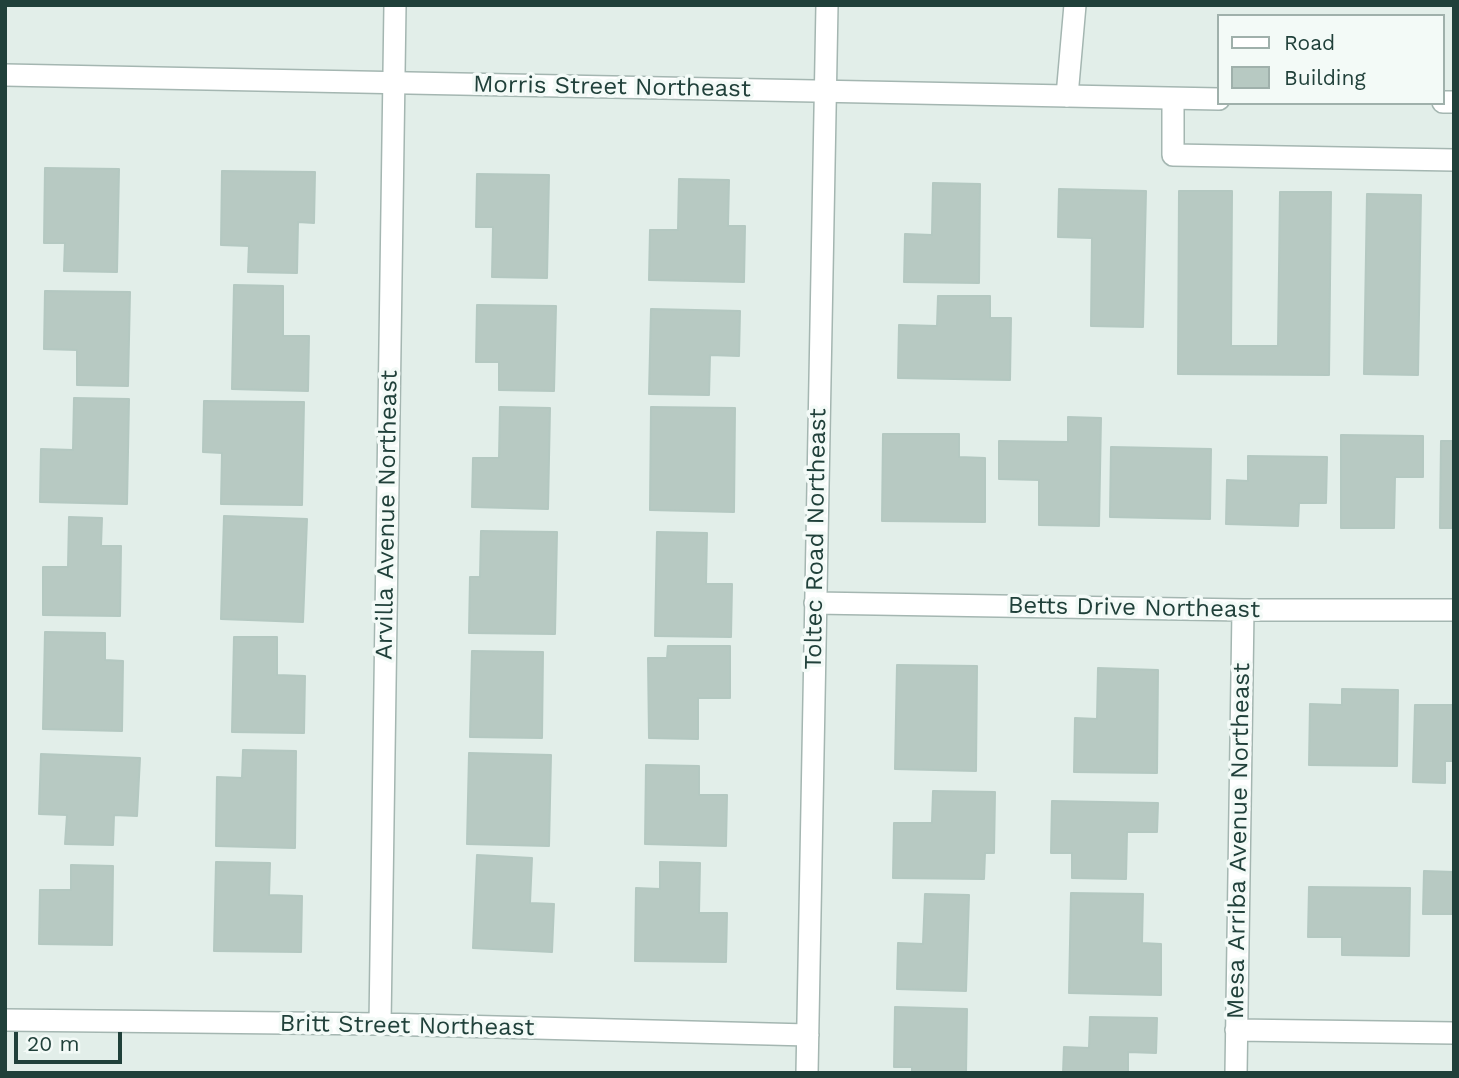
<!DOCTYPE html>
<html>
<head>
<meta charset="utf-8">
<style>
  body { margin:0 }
  #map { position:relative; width:1459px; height:1078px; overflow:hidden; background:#e2eee9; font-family:"Work Sans",sans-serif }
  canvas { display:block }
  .frame { position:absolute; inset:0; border:7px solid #20403a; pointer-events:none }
  .legend { position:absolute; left:1217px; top:14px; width:228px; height:91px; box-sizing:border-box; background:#f3faf7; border:2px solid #9fb0ab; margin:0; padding:9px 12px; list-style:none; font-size:21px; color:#20403a }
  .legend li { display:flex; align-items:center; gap:14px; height:35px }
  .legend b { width:35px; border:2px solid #9fb0ab }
  .scale { position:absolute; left:14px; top:1032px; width:108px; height:32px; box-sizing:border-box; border:4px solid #20403a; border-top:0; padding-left:9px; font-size:21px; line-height:24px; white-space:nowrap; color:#20403a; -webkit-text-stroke:5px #f3faf7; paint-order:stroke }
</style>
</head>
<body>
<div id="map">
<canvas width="1459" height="1078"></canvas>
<div class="frame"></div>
<ul class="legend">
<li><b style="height:9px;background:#fff"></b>Road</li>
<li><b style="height:19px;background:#b7c9c2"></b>Building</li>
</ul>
<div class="scale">20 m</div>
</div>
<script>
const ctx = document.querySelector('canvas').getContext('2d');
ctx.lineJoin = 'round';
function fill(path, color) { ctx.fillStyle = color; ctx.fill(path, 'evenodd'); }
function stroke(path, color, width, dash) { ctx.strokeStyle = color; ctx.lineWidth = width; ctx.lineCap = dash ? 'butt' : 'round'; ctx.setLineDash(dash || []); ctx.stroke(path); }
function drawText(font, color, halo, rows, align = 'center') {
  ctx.font = font + ' "Work Sans",sans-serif'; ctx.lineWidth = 7; ctx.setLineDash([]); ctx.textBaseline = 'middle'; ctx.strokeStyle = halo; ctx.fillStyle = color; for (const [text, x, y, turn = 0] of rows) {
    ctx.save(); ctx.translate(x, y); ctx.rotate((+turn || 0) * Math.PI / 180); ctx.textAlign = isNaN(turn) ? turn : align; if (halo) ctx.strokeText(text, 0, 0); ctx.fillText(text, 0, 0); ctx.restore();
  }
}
const building = new Path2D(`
  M 45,168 L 119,169 L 117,272 L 64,271 L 65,243 L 44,243 Z
  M 222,171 L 315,172 L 314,223 L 298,222 L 297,273 L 248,272 L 249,246 L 221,245 Z
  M 477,174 L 549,175 L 547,278 L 492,277 L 493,227 L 476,227 Z
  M 679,179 L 729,180 L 728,226 L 745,226 L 744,282 L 649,280 L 650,230 L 678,230 Z
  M 933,183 L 980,184 L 979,283 L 904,282 L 905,234 L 932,235 Z
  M 1059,189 L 1146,191 L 1143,327 L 1091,326 L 1092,238 L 1058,237 Z
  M 1179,191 L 1232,191 L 1231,346 L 1278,346 L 1280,192 L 1331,192 L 1329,375 L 1178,374 Z
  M 1367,194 L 1421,195 L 1418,375 L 1364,374 Z
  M 234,285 L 283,286 L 283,336 L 309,336 L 308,391 L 232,389 Z
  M 45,291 L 130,292 L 128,386 L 77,385 L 77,350 L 44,349 Z
  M 938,296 L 990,296 L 990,318 L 1011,318 L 1010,380 L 898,378 L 899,325 L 937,326 Z
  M 477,305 L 556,306 L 554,391 L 499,390 L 499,362 L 476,362 Z
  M 651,309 L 740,311 L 739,356 L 710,355 L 709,395 L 649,394 Z
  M 74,398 L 129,399 L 127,504 L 40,502 L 41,449 L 73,450 Z
  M 204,401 L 304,402 L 302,505 L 221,504 L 222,453 L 203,452 Z
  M 500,407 L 550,408 L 548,509 L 472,507 L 473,458 L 499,458 Z
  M 651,407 L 735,408 L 734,512 L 650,510 Z
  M 1068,417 L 1101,418 L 1099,526 L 1039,525 L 1039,480 L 999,479 L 999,441 L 1068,442 Z
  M 883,434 L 959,434 L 959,457 L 985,458 L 985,522 L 882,521 Z
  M 1341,435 L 1423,436 L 1423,477 L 1395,477 L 1394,528 L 1341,528 Z
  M 1441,441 L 1454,441 L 1454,528 L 1440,528 Z
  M 1111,447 L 1211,449 L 1210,519 L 1110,517 Z
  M 1248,456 L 1327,457 L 1326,503 L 1299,503 L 1298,526 L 1226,524 L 1227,480 L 1248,481 Z
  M 224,516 L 307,519 L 303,622 L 221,619 Z
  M 69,517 L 102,518 L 101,546 L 121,546 L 120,616 L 43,615 L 43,567 L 68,567 Z
  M 481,531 L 557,532 L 555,634 L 469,633 L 470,577 L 480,577 Z
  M 657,532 L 707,533 L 706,584 L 732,584 L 731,637 L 655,636 Z
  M 45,632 L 105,633 L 105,660 L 123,661 L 122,731 L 43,729 Z
  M 234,637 L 277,637 L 277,675 L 305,676 L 304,733 L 232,732 Z
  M 668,646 L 730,646 L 730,698 L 698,698 L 698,739 L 649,738 L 648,658 L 667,658 Z
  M 472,651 L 543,652 L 542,738 L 470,737 Z
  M 897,665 L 977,666 L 976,771 L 895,769 Z
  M 1098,668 L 1158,670 L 1157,773 L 1074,772 L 1075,718 L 1097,719 Z
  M 1342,689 L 1398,690 L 1397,766 L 1309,765 L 1310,704 L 1342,705 Z
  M 1415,705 L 1454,705 L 1454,761 L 1445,761 L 1445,783 L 1413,782 Z
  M 243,750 L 296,751 L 295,848 L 216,846 L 217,777 L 242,778 Z
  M 469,753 L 551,755 L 549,846 L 467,844 Z
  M 41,754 L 140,758 L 137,816 L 114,815 L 113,845 L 65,844 L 67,815 L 39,814 Z
  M 646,765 L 699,766 L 699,795 L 727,795 L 726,846 L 645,844 Z
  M 933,791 L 995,792 L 994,853 L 985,853 L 984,879 L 893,878 L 894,823 L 932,823 Z
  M 1052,801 L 1158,803 L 1157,832 L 1127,832 L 1126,879 L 1072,878 L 1072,853 L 1051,853 Z
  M 477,855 L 532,858 L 530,903 L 554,904 L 552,952 L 473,948 Z
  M 216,862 L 270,863 L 269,895 L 302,896 L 301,952 L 214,951 Z
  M 660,862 L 700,863 L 699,913 L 727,913 L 726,962 L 635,961 L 636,888 L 660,889 Z
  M 71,865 L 113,866 L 112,945 L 39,944 L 40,890 L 71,890 Z
  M 1424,871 L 1454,872 L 1454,914 L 1423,914 Z
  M 1309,887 L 1410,888 L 1409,956 L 1342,955 L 1342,937 L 1308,937 Z
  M 1071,893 L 1143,894 L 1142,943 L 1161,944 L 1161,995 L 1069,993 Z
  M 925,894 L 969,895 L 966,991 L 897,989 L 898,943 L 923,944 Z
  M 895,1007 L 967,1009 L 966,1073 L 912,1073 L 912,1067 L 894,1067 Z
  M 1090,1017 L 1157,1018 L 1156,1053 L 1128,1052 L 1128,1073 L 1063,1073 L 1064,1047 L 1089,1048 Z`);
fill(building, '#b7c9c2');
stroke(building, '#b4c8c1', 2);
const service = new Path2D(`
  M 1067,96 L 1075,5
  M 1173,99 L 1173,155 L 1454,160`);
const minor = new Path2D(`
  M 815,603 L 1243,610 L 1454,610
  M 5,1020 L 380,1024 L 808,1035
  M 380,1024 L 395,5
  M 1236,1030 L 1454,1033
  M 807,1073 L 827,5
  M 1236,1073 L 1243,610`);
const tertiary = new Path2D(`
  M 5,75 L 1219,99
  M 1443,102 L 1454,102`);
stroke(service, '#a4b6b1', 24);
stroke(minor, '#a4b6b1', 24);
stroke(tertiary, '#a4b6b1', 24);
stroke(service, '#fff', 21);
stroke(minor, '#fff', 21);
stroke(tertiary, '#fff', 21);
drawText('24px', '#20403a', '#f3faf7', [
  ["Morris Street Northeast",612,87,1],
  ["Arvilla Avenue Northeast",387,515,-89],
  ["Toltec Road Northeast",816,539,-89],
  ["Betts Drive Northeast",1134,608,1],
  ["Mesa Arriba Avenue Northeast",1239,841,-89],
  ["Britt Street Northeast",407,1026,1]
]);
</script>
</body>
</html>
